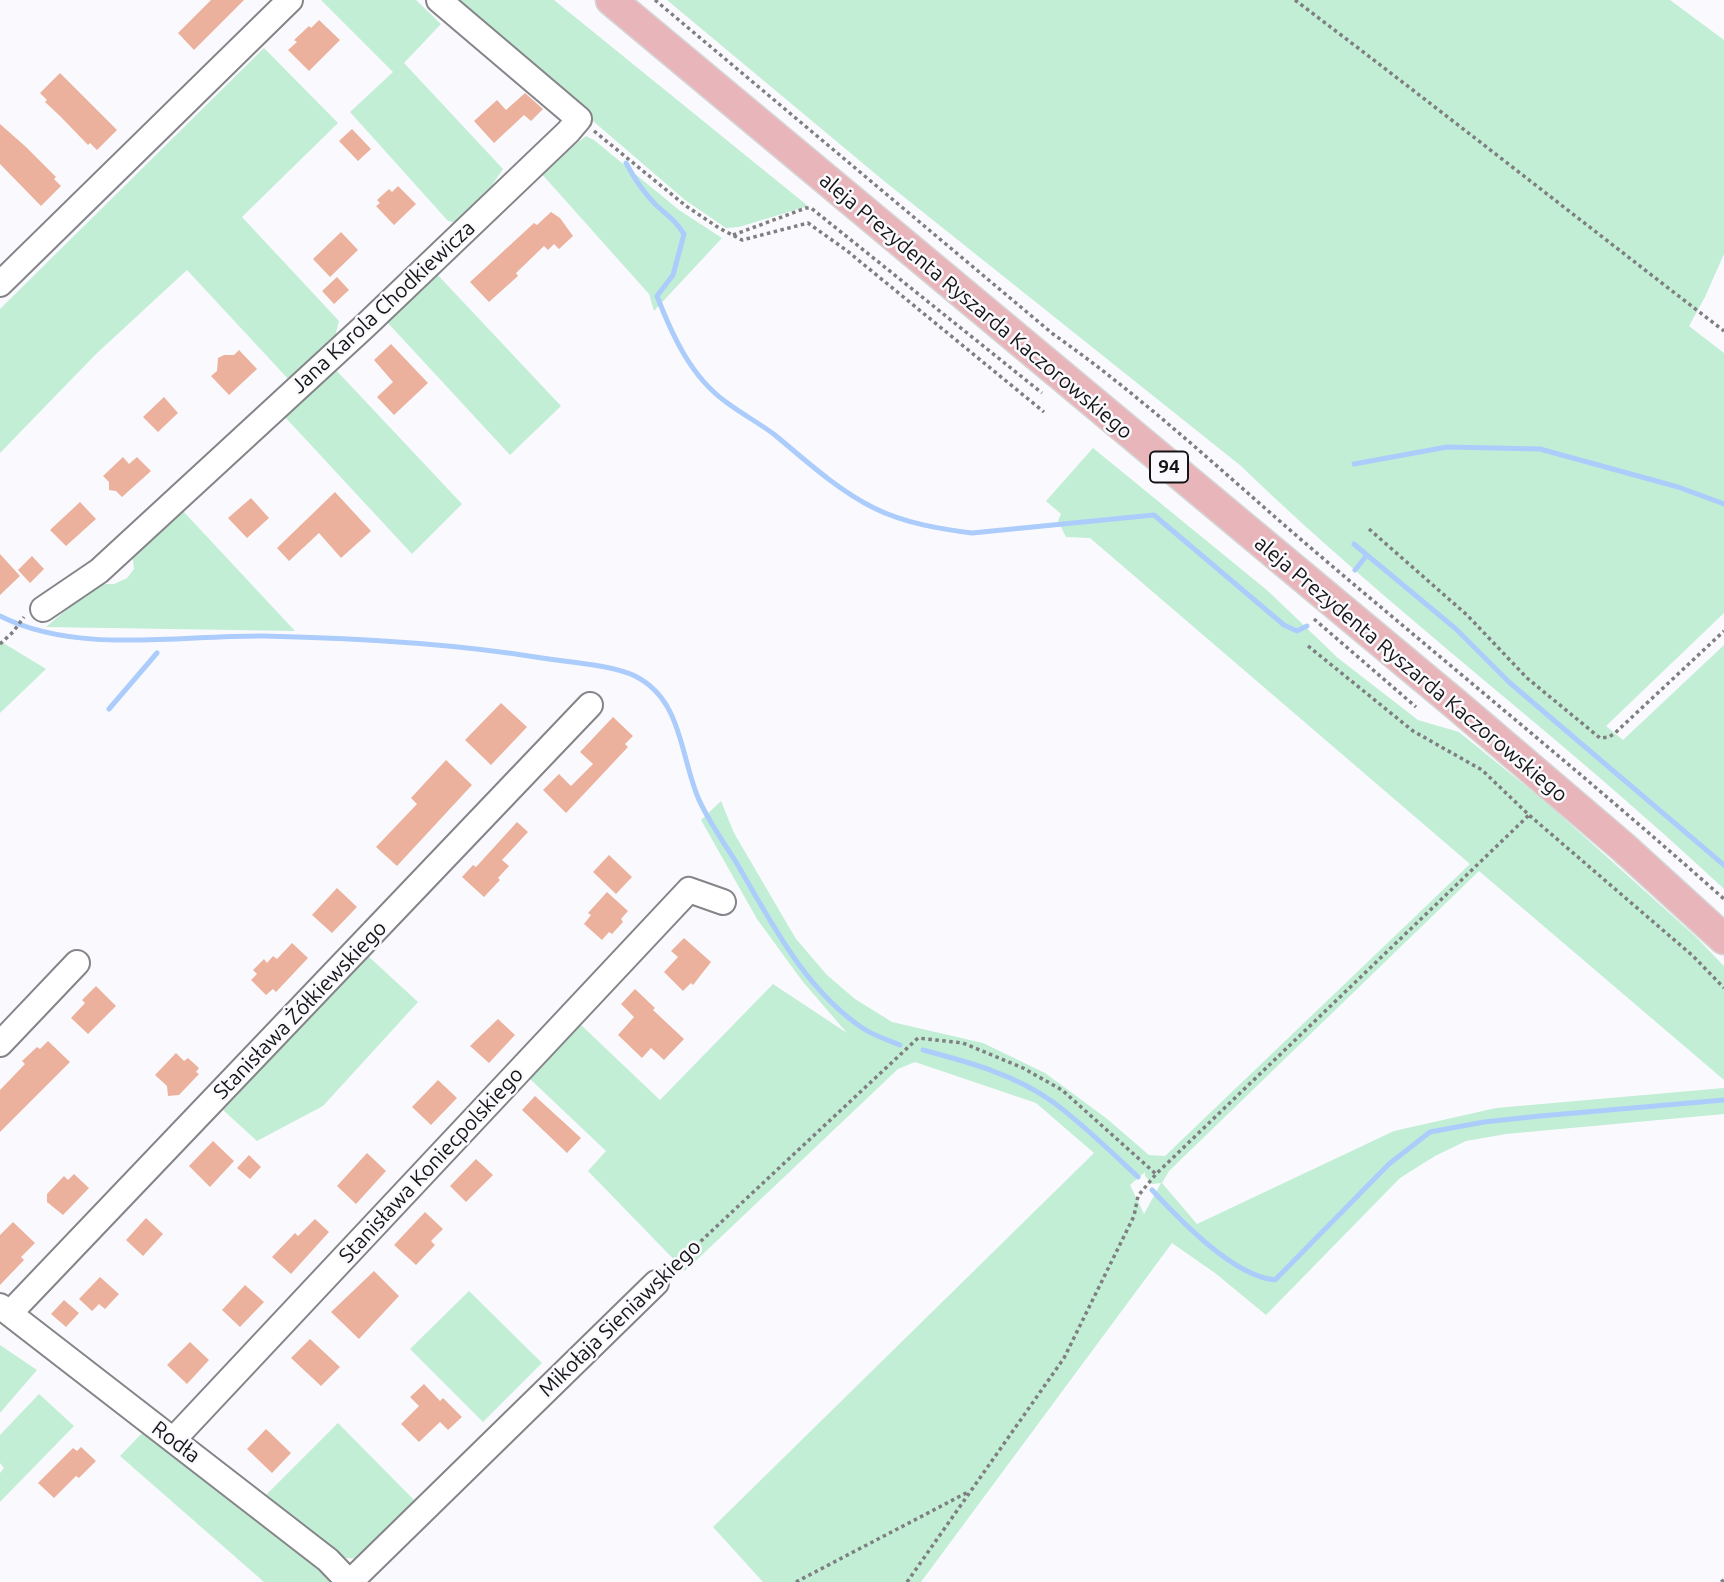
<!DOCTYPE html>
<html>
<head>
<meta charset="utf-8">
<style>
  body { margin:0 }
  canvas { display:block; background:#fafafe }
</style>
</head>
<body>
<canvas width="1724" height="1582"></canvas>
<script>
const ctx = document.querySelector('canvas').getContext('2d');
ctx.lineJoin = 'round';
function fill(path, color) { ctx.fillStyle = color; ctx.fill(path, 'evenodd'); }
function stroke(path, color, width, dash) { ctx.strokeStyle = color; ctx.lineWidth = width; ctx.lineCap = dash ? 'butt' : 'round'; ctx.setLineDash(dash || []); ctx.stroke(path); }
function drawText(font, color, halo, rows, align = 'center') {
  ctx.font = font + ' Ubuntu,sans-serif'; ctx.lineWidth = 5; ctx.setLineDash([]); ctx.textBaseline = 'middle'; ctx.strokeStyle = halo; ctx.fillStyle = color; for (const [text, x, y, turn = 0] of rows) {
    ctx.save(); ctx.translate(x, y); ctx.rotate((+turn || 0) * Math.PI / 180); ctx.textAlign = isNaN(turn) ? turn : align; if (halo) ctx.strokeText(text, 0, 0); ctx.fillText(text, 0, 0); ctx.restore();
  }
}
fill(new Path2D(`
  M 321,0 L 416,0 L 441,24 L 404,63 L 503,169 L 480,203 L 457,223 L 448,221 L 350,112 L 393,72 Z
  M 452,0 L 554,0 L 808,206 L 739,227 L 726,228 L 685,200 Z
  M 667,0 L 1670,0 L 1724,40 L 1724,254 L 1705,297 L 1689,326 L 1724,353 L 1724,613 L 1606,726 L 1623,740 L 1724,645 L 1724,889 C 1568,742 1395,615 1241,466 L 884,181 Z
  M 264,48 L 338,123 L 242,217 L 339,321 L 334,341 L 290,381 L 187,270 L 96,354 L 0,453 L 0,309 Z
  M 586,136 L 594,140 L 679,210 L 722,238 L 654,311 L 649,294 L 540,172 Z
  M 434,271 L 561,406 L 510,455 L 387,322 Z
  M 335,369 L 462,504 L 412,554 L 284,416 Z
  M 1093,448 L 1268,591 L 1338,658 L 1418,720 L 1459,732 L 1548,804 L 1695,936 L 1724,966 L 1724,1080 L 1479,871 L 1169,1171 L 1162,1183 L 1197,1224 L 1394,1131 L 1496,1108 L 1724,1088 L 1724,1114 L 1506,1134 L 1466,1141 L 1435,1156 L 1400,1178 L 1266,1315 L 1215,1273 L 1172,1243 L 921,1582 L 763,1582 L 713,1527 L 1094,1153 L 1036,1103 L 915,1062 L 898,1069 L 685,1271 L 588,1171 L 606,1151 L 529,1078 L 580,1024 L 660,1100 L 773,984 L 847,1033 L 803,982 L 757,919 L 701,820 L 721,801 L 734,833 L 796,939 L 827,975 L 855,999 L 892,1022 L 983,1043 L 1045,1073 L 1106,1118 L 1149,1155 L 1165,1156 L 1470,864 L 1090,538 L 1066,537 L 1058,521 L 1061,514 L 1046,501 ZM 1145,1172 L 1145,1176 L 1152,1184 L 1161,1183 L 1144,1214 L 1130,1185 Z
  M 183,511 L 295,631 L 46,627 L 97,584 L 114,584 L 127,578 L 134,569 L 132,551 Z
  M 0,641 L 46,669 L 0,713 Z
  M 368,956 L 418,1002 L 323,1106 L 257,1141 L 223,1110 Z
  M 469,1291 L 542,1363 L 483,1422 L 410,1349 Z
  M 0,1345 L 37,1370 L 0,1413 Z
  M 39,1394 L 74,1426 L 0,1502 L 0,1473 L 4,1468 L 0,1463 L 0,1435 Z
  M 338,1423 L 417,1503 L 361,1559 L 345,1558 L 261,1500 Z
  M 146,1429 L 340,1582 L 264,1582 L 120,1456 Z`), '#c2eed5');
stroke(new Path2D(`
  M 626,163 C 634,178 644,193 656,205 C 669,217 674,219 684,234 L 673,275 L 657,296 C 672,335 691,377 726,402 C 742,414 759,423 775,435 C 806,461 838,490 874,508 C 904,523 940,529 972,533 L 1154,515 L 1284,625 L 1297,631 L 1307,626
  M 1354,464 L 1447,447 L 1540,449 L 1678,487 L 1724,504
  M 1354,544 L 1367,555 L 1355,570
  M 1367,555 L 1456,629 L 1510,683 L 1724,865
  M 0,616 C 77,655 179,635 264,636 C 356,638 451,643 542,658 C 567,662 613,665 635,676 C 681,699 680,752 697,795 C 706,818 723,841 736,862 C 771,922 805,990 864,1029 C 875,1036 888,1040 900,1045
  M 109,709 L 157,653
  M 923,1050 C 968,1062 1014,1074 1053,1102 C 1083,1124 1110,1151 1138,1177
  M 1152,1190 C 1180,1220 1233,1276 1275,1280 L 1389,1164 L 1430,1132 L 1484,1122 L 1540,1116 L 1724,1100`), '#accdfc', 5);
fill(new Path2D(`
  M 211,0 L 244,0 L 194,50 L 178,33 Z
  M 319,20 L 340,40 L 309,71 L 288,50 L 297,42 L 294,40 L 309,26 L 311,28 Z
  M 60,73 L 117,130 L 97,150 L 90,143 L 88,145 L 60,116 L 45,102 L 47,100 L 40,93 Z
  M 525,93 L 543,109 L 531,121 L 524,115 L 494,143 L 474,121 L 497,100 L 506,110 Z
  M 0,124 L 26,147 L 56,177 L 54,179 L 61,186 L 41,206 L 0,164 Z
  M 352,129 L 371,149 L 358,161 L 339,141 Z
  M 398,186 L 416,204 L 394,225 L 376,206 L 380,203 L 377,200 L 389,189 L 392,192 Z
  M 551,212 L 560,218 L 573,236 L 559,249 L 554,244 L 548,250 L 544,246 L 516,273 L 518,276 L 489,302 L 470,282 L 534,223 L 537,225 Z
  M 341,232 L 358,250 L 330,277 L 313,259 Z
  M 337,277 L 349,290 L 334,304 L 322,291 Z
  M 391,344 L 428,383 L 394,415 L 377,397 L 393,382 L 374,360 Z
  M 239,350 L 257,369 L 229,395 L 211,376 L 217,371 L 218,358 L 224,355 L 234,355 Z
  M 164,397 L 178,413 L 158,432 L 143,417 Z
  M 123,457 L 129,464 L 137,457 L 151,471 L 122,497 L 116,491 L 109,490 L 109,482 L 103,476 Z
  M 335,492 L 371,531 L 341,558 L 319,533 L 289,561 L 277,548 Z
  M 251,498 L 269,518 L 247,538 L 228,518 Z
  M 80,502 L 96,519 L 66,546 L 50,530 Z
  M 0,554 L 20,576 L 0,595 Z
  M 32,556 L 44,569 L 30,583 L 18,570 Z
  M 501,703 L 527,727 L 491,765 L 465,740 Z
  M 613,717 L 633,736 L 625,744 L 628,747 L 566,813 L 543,790 L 559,774 L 571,786 L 593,764 L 580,752 Z
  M 446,760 L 472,785 L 397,866 L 376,847 L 417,804 L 411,798 Z
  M 517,822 L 528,832 L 502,860 L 509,866 L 498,878 L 500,880 L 484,897 L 462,877 L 473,865 L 476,867 Z
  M 609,855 L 632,877 L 616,894 L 593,872 Z
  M 337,888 L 357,907 L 332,933 L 312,915 Z
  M 607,892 L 628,911 L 621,919 L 623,922 L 612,934 L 609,932 L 602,940 L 584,924 L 591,915 L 588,913 Z
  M 684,938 L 711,962 L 693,985 L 691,983 L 683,991 L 664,972 L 678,957 L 671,951 Z
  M 292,943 L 308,958 L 276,992 L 273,989 L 266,995 L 251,980 L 257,974 L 253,970 L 264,959 L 267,963 L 273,956 L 277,959 Z
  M 96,986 L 116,1006 L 88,1034 L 71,1018 L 85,1003 L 82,1000 Z
  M 635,989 L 655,1008 L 653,1010 L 684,1039 L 664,1060 L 651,1048 L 642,1058 L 618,1035 L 634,1017 L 621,1004 Z
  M 498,1019 L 515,1035 L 489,1063 L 470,1046 Z
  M 48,1041 L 70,1062 L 0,1132 L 0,1090 L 25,1064 L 22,1061 L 37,1047 L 40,1049 Z
  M 176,1053 L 184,1061 L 188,1058 L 199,1068 L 196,1072 L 199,1074 L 179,1095 L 168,1096 L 167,1086 L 155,1075 Z
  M 438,1080 L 457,1098 L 431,1125 L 412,1107 Z
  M 535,1096 L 581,1138 L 567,1153 L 522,1110 Z
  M 213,1141 L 234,1161 L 210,1187 L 189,1166 Z
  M 367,1153 L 386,1171 L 356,1204 L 337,1186 Z
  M 249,1155 L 261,1167 L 250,1179 L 237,1168 Z
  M 476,1159 L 493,1175 L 466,1202 L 450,1186 Z
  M 74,1174 L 89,1188 L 63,1215 L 47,1202 L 47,1194 L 64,1176 L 68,1180 Z
  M 425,1212 L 443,1229 L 431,1241 L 435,1245 L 416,1265 L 394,1245 Z
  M 146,1218 L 163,1234 L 143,1256 L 126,1240 Z
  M 315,1219 L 329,1232 L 291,1274 L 272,1257 L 295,1233 L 298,1236 Z
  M 13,1222 L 35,1243 L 21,1257 L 24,1260 L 0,1285 L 0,1235 Z
  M 374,1271 L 399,1296 L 359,1339 L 331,1312 Z
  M 100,1277 L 119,1294 L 105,1309 L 99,1304 L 92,1311 L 79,1299 Z
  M 245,1285 L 264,1302 L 240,1327 L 222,1310 Z
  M 64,1300 L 79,1313 L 66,1327 L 51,1314 Z
  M 310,1339 L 340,1367 L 321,1386 L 291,1358 Z
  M 190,1342 L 209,1360 L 187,1384 L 167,1365 Z
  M 424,1384 L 440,1401 L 443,1398 L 462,1417 L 448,1430 L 440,1422 L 419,1442 L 401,1424 L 419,1406 L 410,1397 Z
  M 266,1429 L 291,1453 L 272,1473 L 247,1449 Z
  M 81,1447 L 96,1461 L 79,1478 L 76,1476 L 54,1498 L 38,1483 L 73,1448 L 77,1451 Z`), '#ecb19c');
const minor = new Path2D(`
  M 0,284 L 290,0
  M 43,609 L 99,571 L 365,326 L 568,132 L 579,119 L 439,0
  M 0,1044 L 77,963
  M 0,1306 L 328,1560 L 349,1582
  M 10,1313 L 590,705
  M 173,1440 L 689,890 L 723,902
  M 350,1582 L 656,1283`);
const major = new Path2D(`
  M 611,0 L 1459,707 L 1623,847 L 1724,939`);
stroke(minor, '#858589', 28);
stroke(major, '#d5d5d5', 33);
stroke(new Path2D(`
  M 655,0 L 1053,334 C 1150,402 1235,484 1325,560 C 1458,673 1594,783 1724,899
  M 1295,0 C 1439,109 1581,221 1724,331
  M 594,131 L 686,206 L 719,228 L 742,240 L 808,223 L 846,250 L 1044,412
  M 733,235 L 806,208 L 811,208 L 1042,393
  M 1369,529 L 1467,615 L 1527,678 L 1600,738 L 1609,737 L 1615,733 L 1724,631
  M 1314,619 L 1416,707
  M 0,644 L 13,632 L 24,617
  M 1308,646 L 1413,731 L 1482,770 L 1529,815 L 1693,956 L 1724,988
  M 670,1270 L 918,1038 L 963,1043 L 1023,1068 L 1062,1090 L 1156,1174
  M 796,1582 L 968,1492
  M 907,1582 L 1064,1358 L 1134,1216 L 1138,1196 L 1156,1174 L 1529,815
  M 1721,1582 L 1724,1580`), '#7f7f81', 3.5, [3.5, 3.5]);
stroke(minor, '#fff', 24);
stroke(major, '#e8b5bb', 30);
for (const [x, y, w] of [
  [1169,467,38]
]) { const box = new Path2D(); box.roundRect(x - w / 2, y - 15.5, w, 31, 5); ctx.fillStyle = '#fafafe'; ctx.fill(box); stroke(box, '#151516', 2); }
drawText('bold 19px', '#151516', null, [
  ["94",1169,467]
]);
drawText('21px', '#151516', '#fafafe', [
  ["aleja Prezydenta Ryszarda Kaczorowskiego",976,306,40],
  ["Jana Karola Chodkiewicza",383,307,-43],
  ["aleja Prezydenta Ryszarda Kaczorowskiego",1411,669,40],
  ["Stanisława Żółkiewskiego",300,1010,-46],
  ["Stanisława Koniecpolskiego",431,1165,-47],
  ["Mikołaja Sieniawskiego",620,1318,-44],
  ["Rodła",176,1442,37]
]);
</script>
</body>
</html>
